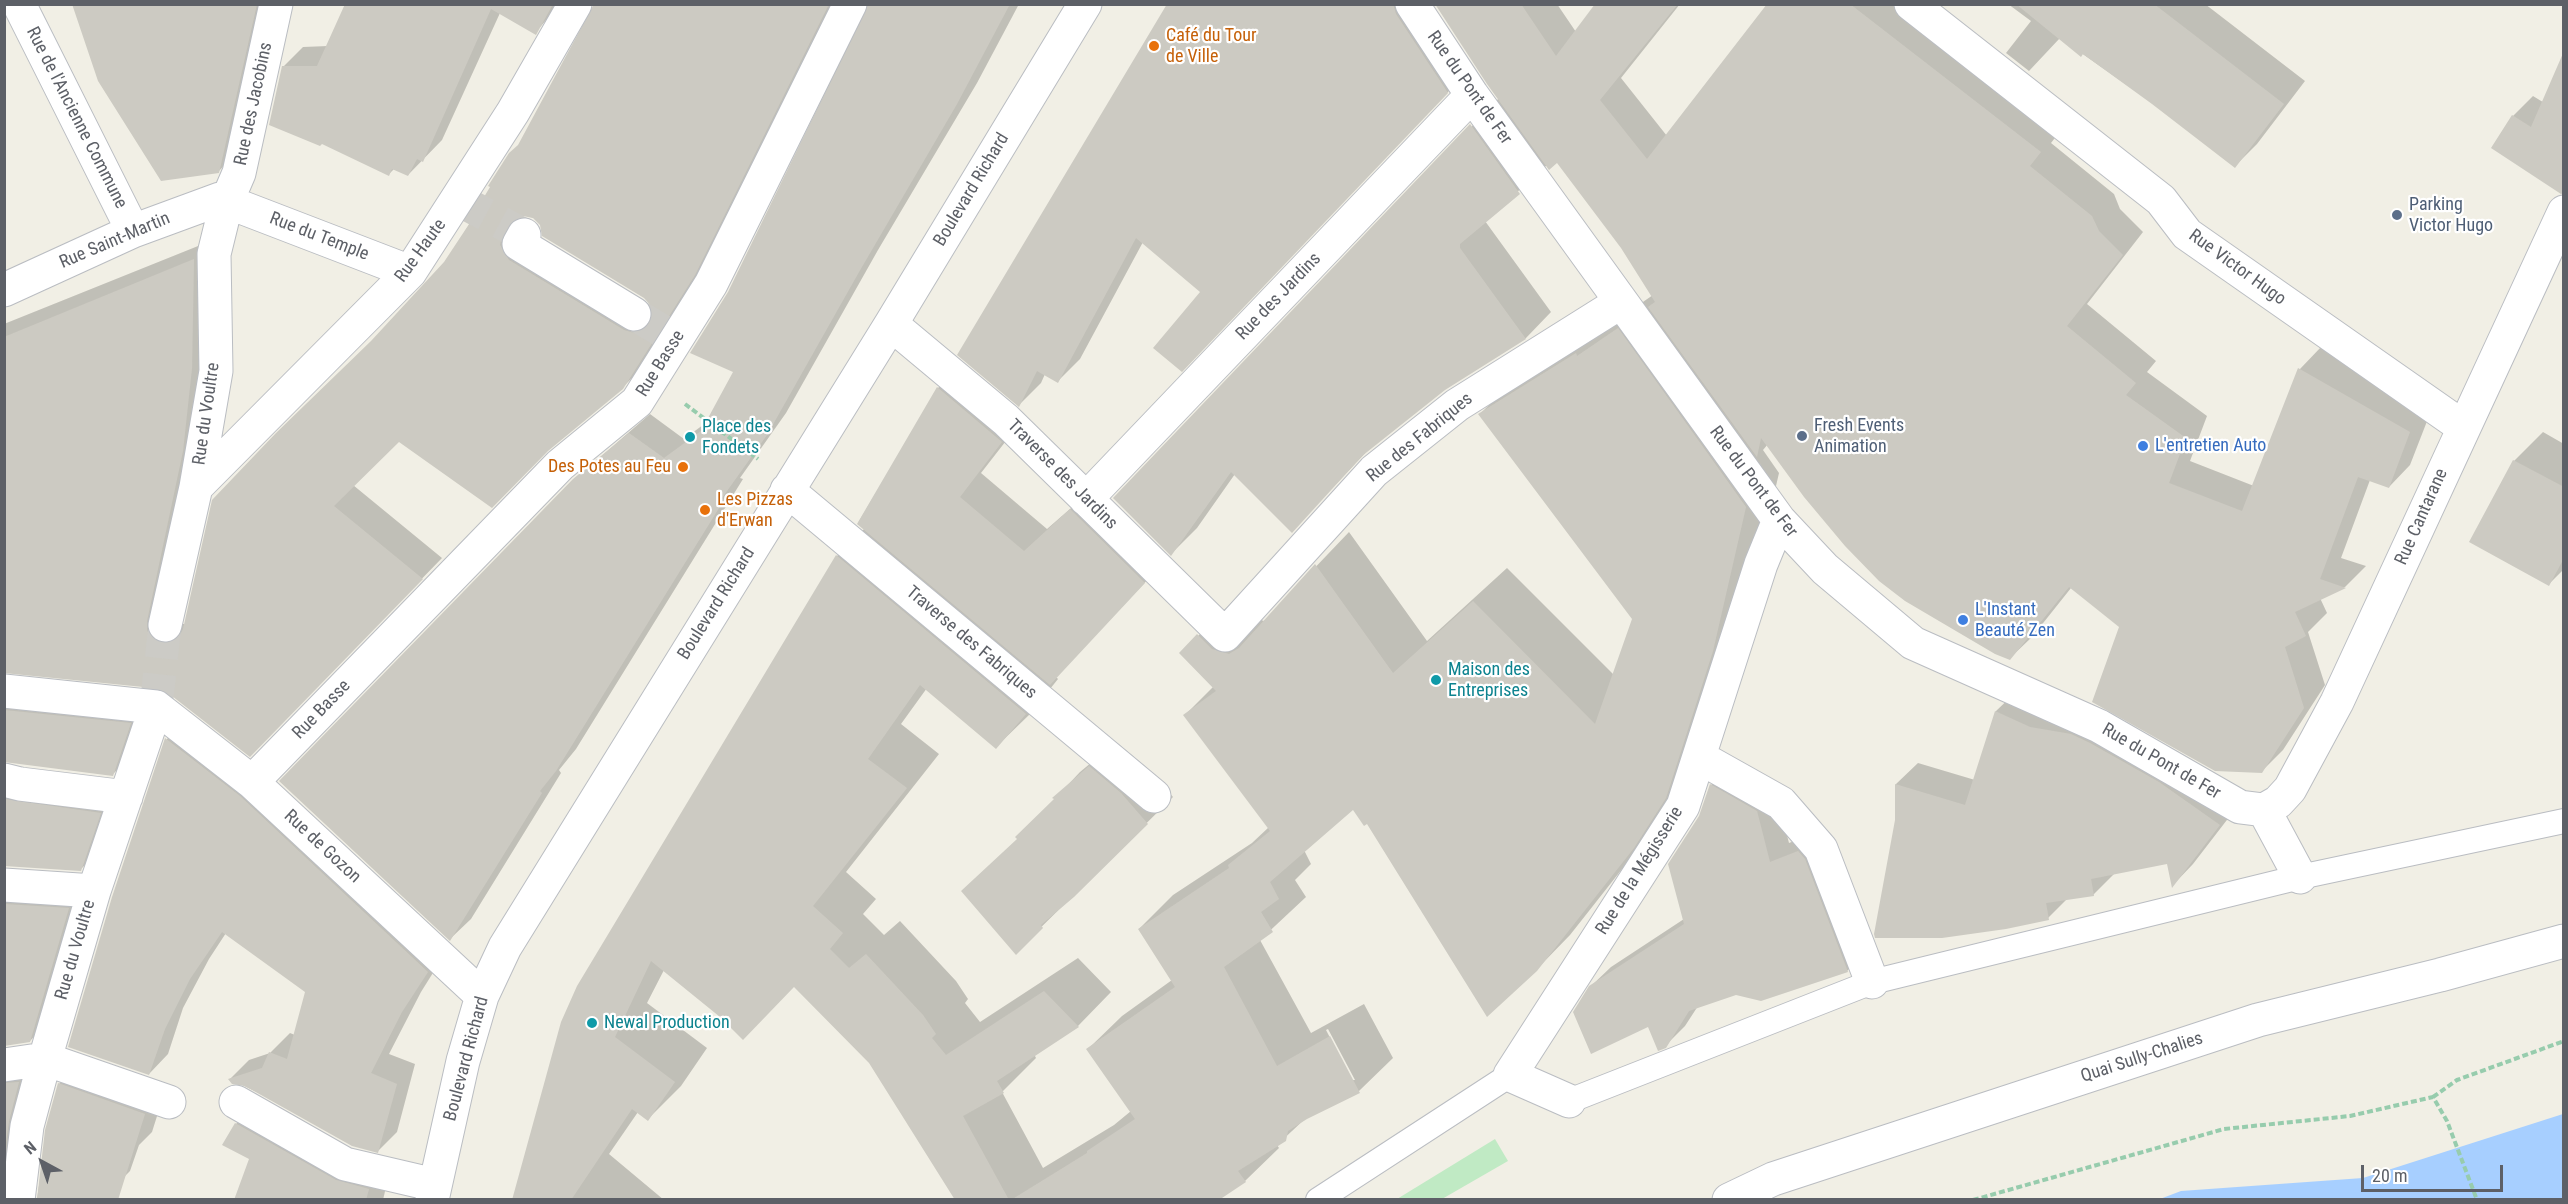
<!DOCTYPE html>
<html>
<head>
<meta charset="utf-8">
<style>
  body { margin:0 }
  #map { position:relative; width:2568px; height:1204px; overflow:hidden; background:#f1efe5; font-family:"Roboto Condensed",sans-serif }
  canvas { display:block }
  .frame { position:absolute; inset:0; border:6px solid #5d6067; pointer-events:none }
  .north { position:absolute; left:12px; top:1132px; width:60px; height:60px; -webkit-text-stroke:4px #fff; paint-order:stroke; rotate:320deg; font-size:16px; font-weight:700; line-height:24px; text-align:center; color:#5d6067 }
  .north::after { content:''; display:block; margin:auto; width:21px; height:27px; background:#5d6067; clip-path:polygon(50% 0,100% 100%,50% 72%,0 100%) }
  .scale { position:absolute; left:2361px; top:1165px; width:142px; height:27px; box-sizing:border-box; border:3px solid #5d6067; border-top:0; padding-left:8px; font-size:18px; line-height:21px; white-space:nowrap; color:#5d6067; -webkit-text-stroke:4px #fff; paint-order:stroke }
</style>
</head>
<body>
<div id="map">
<canvas width="2568" height="1204"></canvas>
<div class="frame"></div>
<div class="north">N</div>
<div class="scale">20 m</div>
</div>
<script>
const ctx = document.querySelector('canvas').getContext('2d');
ctx.lineJoin = 'round';
function fill(path, color) { ctx.fillStyle = color; ctx.fill(path, 'evenodd'); }
function stroke(path, color, width, dash) { ctx.strokeStyle = color; ctx.lineWidth = width; ctx.lineCap = dash ? 'butt' : 'round'; ctx.setLineDash(dash || []); ctx.stroke(path); }
function drawText(font, color, halo, rows, align = 'center') {
  ctx.font = font + ' "Roboto Condensed",sans-serif'; ctx.lineWidth = 4.5; ctx.setLineDash([]); ctx.textBaseline = 'middle'; ctx.strokeStyle = halo; ctx.fillStyle = color; for (const [text, x, y, turn = 0] of rows) {
    ctx.save(); ctx.translate(x, y); ctx.rotate((+turn || 0) * Math.PI / 180); ctx.textAlign = isNaN(turn) ? turn : align; if (halo) ctx.strokeText(text, 0, 0); ctx.fillText(text, 0, 0); ctx.restore();
  }
}
fill(new Path2D(`
  M 1495,1139 L 1508,1161 L 1442,1199 L 1397,1199 Z`), '#c0eac4');
fill(new Path2D(`
  M 2563,1114 L 2563,1199 L 2160,1199 L 2181,1191 L 2363,1178 Z`), '#a7cfff');
fill(new Path2D(`
  M 75,4 L 271,4 L 238,151 L 218,172 Z
  M 347,4 L 560,4 L 535,33 L 500,13 L 442,140 L 408,175 L 394,169 L 389,174 L 283,67 L 303,47 L 328,46 Z
  M 838,4 L 714,253 L 642,368 L 622,388 L 399,440 L 353,485 L 442,558 L 270,735 L 162,688 L 5,671 L 7,679 L 150,704 L 132,755 L 112,775 L 5,760 L 6,765 L 120,793 L 100,850 L 80,870 L 5,865 L 7,874 L 88,889 L 50,1020 L 30,1041 L 5,1044 L 9,1056 L 38,1062 L 27,1196 L 37,1199 L 47,1130 L 59,1084 L 79,1064 L 164,1094 L 152,1132 L 139,1145 L 130,1171 L 119,1182 L 114,1200 L 4,1200 L 4,324 L 213,240 L 182,624 L 186,624 L 378,336 L 445,263 L 520,144 L 595,5 ZM 523,215 L 534,218 L 645,297 L 652,305 L 654,313 L 645,311 L 520,224 Z
  M 870,4 L 1019,4 L 977,83 L 878,250 L 786,413 L 740,478 L 743,479 L 576,749 L 559,770 L 561,773 L 471,919 L 451,938 L 574,480 L 650,414 L 684,439 L 707,422 L 735,371 L 729,293 Z
  M 1169,4 L 1426,4 L 1469,70 L 1203,348 L 1202,292 L 1143,242 L 1080,359 L 1058,381 L 1045,374 L 1041,383 L 1019,405 Z
  M 1437,4 L 1557,4 L 1576,32 L 1597,4 L 1680,4 L 1621,78 L 1667,136 L 1769,4 L 1899,4 L 2061,130 L 2051,143 L 2114,194 L 2120,209 L 2143,232 L 2087,304 L 2156,361 L 2147,372 L 2207,416 L 2190,461 L 2254,486 L 2300,369 L 2321,347 L 2431,411 L 2410,465 L 2389,487 L 2370,480 L 2341,558 L 2366,566 L 2345,587 L 2320,598 L 2327,613 L 2308,632 L 2325,685 L 2283,750 L 2261,772 L 2121,627 L 2071,588 L 2032,637 L 2010,658 L 1768,444 L 1763,450 L 1779,473 L 1746,616 L 1667,812 L 1570,935 L 1536,970 L 1353,808 L 1304,850 L 1311,864 L 1295,880 L 1306,897 L 1260,940 L 1311,1033 L 1364,1004 L 1393,1058 L 1359,1091 L 1307,1117 L 1277,1145 L 1279,1148 L 1245,1181 L 1217,1200 L 957,1200 L 871,1062 L 795,985 L 721,1016 L 664,970 L 647,1003 L 707,1048 L 681,1086 L 648,1119 L 638,1112 L 609,1154 L 664,1200 L 514,1200 L 837,556 L 865,528 L 858,523 L 938,388 L 961,365 L 1023,419 L 981,473 L 1047,529 L 1094,488 L 1167,559 L 1056,677 L 1058,679 L 1030,714 L 996,747 L 927,688 L 901,724 L 939,754 L 846,872 L 876,899 L 863,914 L 884,935 L 900,921 L 956,981 L 968,999 L 965,1003 L 980,1022 L 1078,958 L 1111,992 L 1078,1026 L 1034,1054 L 1036,1058 L 1002,1092 L 1043,1168 L 1114,1125 L 1131,1111 L 1088,1049 L 1122,1016 L 1172,980 L 1139,929 L 1173,895 L 1252,843 L 1269,827 L 1185,715 L 1214,686 L 1181,653 L 1232,602 L 1246,615 L 1264,621 L 1349,532 L 1427,641 L 1507,568 L 1614,675 L 1633,619 L 1480,414 L 1514,380 L 1611,324 L 1653,295 L 1622,247 L 1558,160 L 1547,165 L 1485,221 L 1551,312 L 1526,338 L 1445,389 L 1370,448 L 1292,531 L 1235,474 L 1197,528 L 1171,554 L 1115,498 L 1499,98 ZM 1328,1029 L 1355,1080 L 1352,1080 L 1326,1030 Z
  M 2008,4 L 2205,4 L 2305,81 L 2257,144 L 2235,166 L 2182,124 L 2060,38 L 2029,71 L 2006,53 L 2031,21 Z
  M 2533,96 L 2564,115 L 2493,147 L 2513,116 Z
  M 2543,432 L 2564,444 L 2564,569 L 2549,584 L 2514,461 Z
  M 2018,690 L 2240,803 L 2193,864 L 2173,885 L 2168,863 L 2115,873 L 2093,895 L 2068,898 L 2048,918 L 1897,820 L 1896,784 L 1918,763 L 1975,780 L 1996,711 Z
  M 186,720 L 446,952 L 421,992 L 389,1054 L 415,1064 L 397,1132 L 378,1151 L 230,1079 L 249,1060 L 270,1053 L 290,1033 L 295,1035 L 307,991 L 226,933 L 209,959 L 183,1008 L 168,1054 L 149,1074 L 113,897 L 167,739 Z
  M 1116,742 L 1146,767 L 1173,797 L 1016,952 L 1018,838 L 1080,772 Z
  M 1730,766 L 1776,792 L 1789,843 L 1818,832 L 1867,951 L 1847,971 L 1736,993 L 1698,1006 L 1685,1026 L 1665,1046 L 1649,1025 L 1590,987 L 1611,967 L 1684,919 L 1700,817 L 1711,785 Z
  M 256,1104 L 390,1170 L 383,1200 L 236,1200 L 251,1158 L 236,1124 Z`), '#0003');
fill(new Path2D(`
  M 72,4 L 257,4 L 219,173 L 161,181 L 98,81 Z
  M 345,4 L 553,4 L 536,35 L 491,9 L 423,162 L 417,159 L 408,176 L 392,169 L 389,176 L 322,144 L 320,146 L 269,125 L 282,66 L 317,66 Z
  M 594,4 L 829,4 L 695,275 L 623,389 L 548,451 L 492,508 L 399,442 L 334,506 L 423,579 L 250,757 L 163,689 L 4,673 L 4,337 L 194,259 L 192,368 L 183,451 L 147,621 L 147,631 L 153,639 L 161,643 L 171,643 L 179,637 L 183,629 L 212,500 L 276,433 L 371,341 L 444,262 L 483,203 L 481,202 L 490,187 L 488,186 L 509,153 L 518,145 ZM 523,216 L 533,218 L 540,225 L 542,236 L 644,298 L 651,306 L 653,314 L 650,324 L 643,330 L 634,333 L 624,330 L 509,260 L 500,245 L 502,235 L 514,219 Z
  M 868,4 L 1010,4 L 957,104 L 859,272 L 767,435 L 722,498 L 724,500 L 556,771 L 540,791 L 542,793 L 450,941 L 279,781 L 573,479 L 629,433 L 664,458 L 701,431 L 733,372 L 690,353 L 728,292 Z
  M 1167,4 L 1393,4 L 1396,14 L 1448,93 L 1182,372 L 1153,348 L 1200,292 L 1136,238 L 1058,383 L 1037,371 L 1019,407 L 957,355 Z
  M 1435,4 L 1521,4 L 1556,56 L 1595,4 L 1678,4 L 1600,100 L 1647,159 L 1767,4 L 1850,4 L 2041,152 L 2030,166 L 2092,216 L 2099,231 L 2123,255 L 2067,326 L 2136,383 L 2126,395 L 2186,438 L 2169,483 L 2242,511 L 2298,368 L 2410,432 L 2389,488 L 2358,477 L 2320,579 L 2346,588 L 2295,612 L 2306,636 L 2285,647 L 2304,708 L 2262,773 L 2215,771 L 2092,702 L 2119,627 L 2069,587 L 2010,660 L 1995,654 L 1905,601 L 1879,581 L 1845,546 L 1804,497 L 1761,438 L 1757,457 L 1648,307 L 1655,302 L 1621,248 L 1557,163 L 1549,170 L 1487,84 Z
  M 2016,4 L 2154,4 L 2284,104 L 2235,168 L 2152,104 L 2083,54 L 2081,57 Z
  M 2564,51 L 2564,193 L 2561,194 L 2491,148 L 2512,115 L 2531,127 Z
  M 1470,124 L 1520,194 L 1460,244 L 1460,248 L 1526,339 L 1445,390 L 1362,456 L 1292,533 L 1231,472 L 1171,556 L 1113,498 Z
  M 1618,328 L 1746,507 L 1713,651 L 1666,798 L 1634,848 L 1537,971 L 1487,1017 L 1367,824 L 1364,826 L 1353,810 L 1270,882 L 1279,899 L 1261,912 L 1273,932 L 1224,967 L 1277,1066 L 1330,1036 L 1360,1093 L 1307,1119 L 1288,1131 L 1286,1141 L 1238,1171 L 1246,1182 L 1219,1200 L 1011,1200 L 1087,1153 L 1087,1151 L 1135,1119 L 1086,1049 L 1175,987 L 1138,929 L 1229,868 L 1228,865 L 1270,831 L 1183,715 L 1216,691 L 1179,653 L 1197,634 L 1212,649 L 1229,654 L 1239,648 L 1315,564 L 1393,673 L 1473,601 L 1595,724 L 1632,619 L 1478,414 L 1576,353 L 1577,356 Z
  M 937,387 L 1002,442 L 960,497 L 1024,551 L 1070,509 L 1145,583 L 1050,685 L 857,524 Z
  M 2513,460 L 2564,487 L 2564,558 L 2549,586 L 2469,542 Z
  M 836,555 L 1026,714 L 996,749 L 920,685 L 868,759 L 907,788 L 813,906 L 843,933 L 830,949 L 849,968 L 866,954 L 923,1015 L 936,1034 L 932,1038 L 946,1055 L 1044,991 L 1079,1027 L 997,1081 L 1004,1093 L 963,1116 L 1009,1200 L 955,1200 L 869,1063 L 794,987 L 743,1040 L 720,1017 L 651,961 L 615,1037 L 675,1082 L 648,1121 L 632,1109 L 571,1200 L 512,1200 L 561,1022 L 577,986 Z
  M 4,710 L 131,723 L 113,776 L 4,762 Z
  M 1995,711 L 2030,727 L 2071,734 L 2090,743 L 2159,782 L 2220,825 L 2172,888 L 2167,864 L 2091,879 L 2094,896 L 2046,903 L 2049,920 L 2006,929 L 1942,938 L 1875,938 L 1874,934 L 1895,820 L 1895,784 L 1965,805 Z
  M 165,738 L 240,796 L 428,972 L 402,1012 L 371,1073 L 397,1084 L 378,1153 L 352,1146 L 245,1086 L 232,1084 L 228,1079 L 262,1068 L 269,1052 L 287,1059 L 305,992 L 222,932 L 190,979 L 165,1029 L 149,1075 L 68,1047 L 112,897 Z
  M 1089,766 L 1121,793 L 1148,824 L 1074,897 L 1041,925 L 1043,928 L 1016,955 L 961,891 L 1017,839 L 1015,837 L 1054,799 L 1052,798 Z
  M 1710,784 L 1757,811 L 1770,862 L 1798,851 L 1805,859 L 1848,972 L 1761,1001 L 1736,995 L 1689,1011 L 1666,1048 L 1658,1051 L 1648,1027 L 1591,1054 L 1573,1012 L 1589,986 L 1684,924 L 1668,864 L 1699,816 Z
  M 4,799 L 101,813 L 81,871 L 4,866 Z
  M 4,904 L 69,908 L 30,1042 L 4,1046 Z
  M 19,1082 L 9,1121 L 4,1156 L 4,1083 Z
  M 58,1083 L 145,1114 L 118,1200 L 37,1200 L 45,1130 Z
  M 235,1123 L 336,1180 L 369,1189 L 366,1200 L 234,1200 L 249,1159 L 222,1145 Z`), '#cccac2');
stroke(new Path2D(`
  M 457,199 L 524,235
  M 634,314 L 676,339
  M 156,707 L 165,625`), '#cccbc6', 33, [33, 16]);
const lane = new Path2D(`
  M 1569,1101 L 1872,982 L 2300,877 L 2564,821
  M 1318,1200 L 1510,1075`);
const street = new Path2D(`
  M 19,4 L 133,231
  M 1412,4 L 1472,95 L 1779,520 L 1825,569 L 1913,643 L 2099,726 L 2240,807 L 2264,810 L 2300,877
  M 1911,4 L 2161,200 L 2187,234 L 2463,427
  M 524,235 L 519,244 L 634,314
  M 4,290 L 133,231 L 220,199 L 410,272
  M 891,324 L 1006,420 L 1225,635 L 1374,471 L 1457,405 L 1621,302
  M 196,487 L 410,272 L 513,112 L 575,4
  M 787,490 L 1154,796
  M 1086,499 L 1472,95
  M 165,625 L 196,487 L 216,371 L 214,254 L 227,201 L 239,173 L 276,4
  M 4,691 L 156,707
  M 156,707 L 252,782 L 482,996
  M 1699,757 L 1781,803 L 1821,849 L 1872,982
  M 4,780 L 20,784 L 126,797
  M 252,782 L 560,465 L 637,402 L 711,284 L 850,4
  M 2264,810 L 2278,802 L 2290,789 L 2337,702 L 2564,212
  M 4,885 L 94,891
  M 4,1065 L 45,1059 L 169,1102
  M 1569,1101 L 1510,1075 L 1683,806 L 1761,564 L 1779,520
  M 236,1102 L 345,1164 L 435,1185
  M 18,1200 L 27,1126 L 45,1059 L 94,891 L 156,707
  M 432,1200 L 463,1061 L 482,996 L 505,947 L 891,324 L 1085,4
  M 1729,1200 L 1773,1179 L 2258,1020 L 2440,975 L 2564,941`);
stroke(lane, '#babdc2', 26);
stroke(street, '#babdc2', 35);
stroke(new Path2D(`
  M 685,404 L 758,459
  M 2433,1097 L 2457,1080 L 2564,1041
  M 1973,1200 L 2224,1129 L 2350,1116 L 2433,1097 L 2447,1121 L 2477,1200`), '#97ccad', 4, [6, 3]);
stroke(lane, '#fff', 24);
stroke(street, '#fff', 33);
for (const [x, y, r, color] of [
  [1154,46,6,"#e8710a"],
  [2397,215,6,"#5c6f8a"],
  [1802,436,6,"#5c6f8a"],
  [690,437,6,"#0f9aa8"],
  [2143,446,6,"#3f7fe0"],
  [683,467,6,"#e8710a"],
  [705,510,6,"#e8710a"],
  [1963,620,6,"#3f7fe0"],
  [1436,680,6,"#0f9aa8"],
  [592,1023,6,"#0f9aa8"]
]) { const dot = new Path2D(); dot.arc(x, y, r, 0, 2 * Math.PI); ctx.fillStyle = color; ctx.fill(dot); stroke(dot, '#fff', 2); }
drawText('18px', '#c56008', '#fff', [
  ["Café du Tour",1166,36],
  ["de Ville",1166,57],
  ["Des Potes au Feu",671,467,"right"],
  ["Les Pizzas",717,500],
  ["d'Erwan",717,521]
], 'left');
drawText('18px', '#5d6067', '#fff', [
  ["Rue du Pont de Fer",1469,88,55],
  ["Rue des Jacobins",254,104,-78],
  ["Rue de l'Ancienne Commune",76,118,63],
  ["Boulevard Richard",972,190,-59],
  ["Rue du Temple",319,237,21],
  ["Rue Saint-Martin",115,241,-23],
  ["Rue Haute",421,251,-54],
  ["Rue Victor Hugo",2237,268,36],
  ["Rue des Jardins",1279,297,-46],
  ["Rue Basse",661,364,-58],
  ["Rue du Voultre",207,414,-82],
  ["Rue des Fabriques",1420,438,-39],
  ["Traverse des Jardins",1062,475,45],
  ["Rue du Pont de Fer",1753,482,53],
  ["Rue Cantarane",2422,517,-66],
  ["Boulevard Richard",717,604,-58],
  ["Traverse des Fabriques",971,643,40],
  ["Rue Basse",322,710,-46],
  ["Rue du Pont de Fer",2161,762,30],
  ["Rue de Gozon",322,847,43],
  ["Rue de la Mégisserie",1640,871,-58],
  ["Rue du Voultre",76,950,-74],
  ["Quai Sully-Chalies",2142,1058,-18],
  ["Boulevard Richard",467,1059,-75]
]);
drawText('18px', '#4e5e75', '#fff', [
  ["Parking",2409,205],
  ["Victor Hugo",2409,226],
  ["Fresh Events",1814,426],
  ["Animation",1814,447]
], 'left');
drawText('18px', '#0d838f', '#fff', [
  ["Place des",702,427],
  ["Fondets",702,448],
  ["Maison des",1448,670],
  ["Entreprises",1448,691],
  ["Newal Production",604,1023]
], 'left');
drawText('18px', '#366cbe', '#fff', [
  ["L'entretien Auto",2155,446],
  ["L'Instant",1975,610],
  ["Beauté Zen",1975,631]
], 'left');
</script>
</body>
</html>
